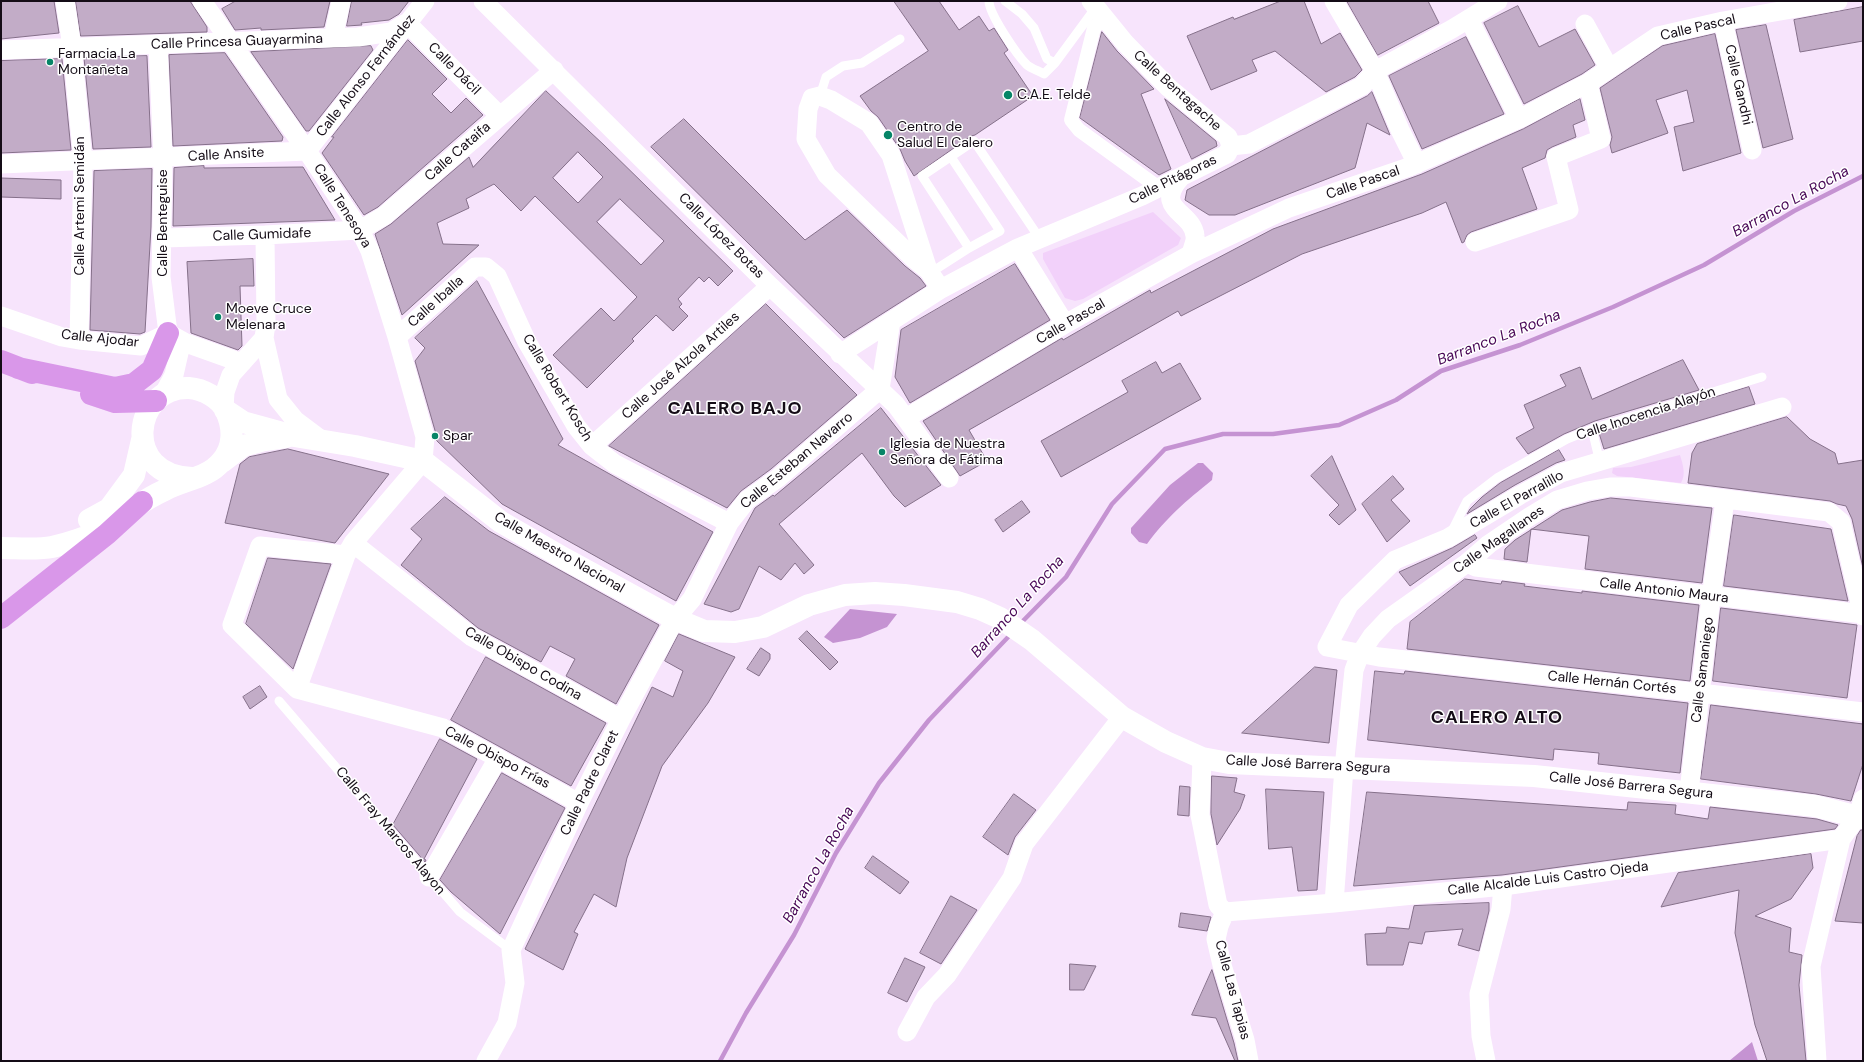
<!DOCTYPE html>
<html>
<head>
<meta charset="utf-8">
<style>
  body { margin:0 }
  #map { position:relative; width:1864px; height:1062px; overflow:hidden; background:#f7e4fc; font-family:"DM Sans",sans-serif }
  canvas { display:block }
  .frame { position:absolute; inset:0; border:2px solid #140c16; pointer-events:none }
</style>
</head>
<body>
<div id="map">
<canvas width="1864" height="1062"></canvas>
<div class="frame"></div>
</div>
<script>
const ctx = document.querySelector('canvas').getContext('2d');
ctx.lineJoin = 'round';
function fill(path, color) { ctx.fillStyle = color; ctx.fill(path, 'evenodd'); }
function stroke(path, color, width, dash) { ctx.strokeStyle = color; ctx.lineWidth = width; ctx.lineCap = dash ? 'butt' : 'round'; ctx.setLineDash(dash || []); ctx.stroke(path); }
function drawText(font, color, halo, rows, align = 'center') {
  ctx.font = font + ' "DM Sans",sans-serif'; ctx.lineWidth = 3; ctx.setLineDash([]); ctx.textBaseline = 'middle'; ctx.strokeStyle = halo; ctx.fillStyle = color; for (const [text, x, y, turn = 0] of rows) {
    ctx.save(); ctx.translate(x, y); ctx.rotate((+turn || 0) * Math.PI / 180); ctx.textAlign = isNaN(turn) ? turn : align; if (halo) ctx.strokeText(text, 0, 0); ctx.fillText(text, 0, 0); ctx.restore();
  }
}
fill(new Path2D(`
  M 1153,212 L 1181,238 L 1178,245 L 1083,299 L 1075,301 L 1065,298 L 1043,259 L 1043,253 Z
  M 1680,455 C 1683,465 1686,474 1681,483 L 1617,476 L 1612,473 L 1613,468 L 1631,467 Z`), '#f2d1fa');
fill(new Path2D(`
  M 1198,463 L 1203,463 L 1213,473 L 1212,480 C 1186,501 1167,517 1147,544 L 1139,542 L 1131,533 L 1131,528 L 1170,485 Z
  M 850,609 L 897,614 L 887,627 L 860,638 L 833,643 L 824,637 Z
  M 1752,1042 L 1758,1061 L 1729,1061 Z`), '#c593d2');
stroke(new Path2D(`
  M 1019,625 L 1066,577 L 1112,504 L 1165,449 L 1223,434 L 1273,434 L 1339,425 L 1396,400 L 1441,371 L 1520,345 L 1613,307 L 1704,265 L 1794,211 L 1863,176
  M 720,1061 L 746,1013 L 794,935 L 836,853 L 879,783 L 929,720 L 1011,634`), '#c593d2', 4.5);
const building = new Path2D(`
  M 1,1 L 54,1 L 59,33 L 1,39 Z
  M 76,1 L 190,1 L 207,27 L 207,32 L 81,36 Z
  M 236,1 L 330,1 L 324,27 L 261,30 L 261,28 L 235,30 L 222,9 Z
  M 352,1 L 409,1 L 399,14 L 389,20 L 361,23 L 362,25 L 347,26 Z
  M 894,1 L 939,1 L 959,30 L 979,16 L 989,31 L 994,28 L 1008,50 L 1004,53 L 1033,96 L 975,135 L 971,136 L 914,176 L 905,161 L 900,149 L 878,117 L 871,111 L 860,96 L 928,51 Z
  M 1281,1 L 1304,1 L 1321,44 L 1340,33 L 1362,70 L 1355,77 L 1326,92 L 1275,51 L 1252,60 L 1257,71 L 1211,90 L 1187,36 L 1233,17 L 1234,19 Z
  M 1347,1 L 1428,1 L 1439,23 L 1378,55 Z
  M 1518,6 L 1539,47 L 1575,29 L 1595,65 L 1582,74 L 1524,104 L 1484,23 Z
  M 1863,7 L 1863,41 L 1800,52 L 1794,20 Z
  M 1766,25 L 1793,139 L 1763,148 L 1736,30 Z
  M 1102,32 L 1117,51 L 1154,89 L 1141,94 L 1171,169 L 1159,175 L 1080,118 Z
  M 1715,34 L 1741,153 L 1683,171 L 1674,127 L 1694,122 L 1687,90 L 1656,100 L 1668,133 L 1612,153 L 1610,145 L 1612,137 L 1600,88 L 1662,46 Z
  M 1466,37 L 1504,114 L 1422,149 L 1389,76 Z
  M 408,40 L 447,79 L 432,94 L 451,113 L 466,98 L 483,115 L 378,207 L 364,215 L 322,153 L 334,137 L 332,137 Z
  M 371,46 L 373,50 L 309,131 L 306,131 L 251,52 Z
  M 225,53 L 283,137 L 282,141 L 173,146 L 169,55 Z
  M 147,56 L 151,147 L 93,149 L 84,58 Z
  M 62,59 L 71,150 L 1,153 L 1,61 Z
  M 546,91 L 604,145 L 733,271 L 718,286 L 709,277 L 704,282 L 699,277 L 678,299 L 682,304 L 679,307 L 688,316 L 673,331 L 656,315 L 632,339 L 634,341 L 587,388 L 553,355 L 601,308 L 614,321 L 637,297 L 535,196 L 521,211 L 494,184 L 466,199 L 469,208 L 437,223 L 443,244 L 479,245 L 402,315 L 375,234 L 391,224 L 469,157 L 473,167 ZM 578,152 L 603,177 L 578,203 L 553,178 ZM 620,199 L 664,241 L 641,265 L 597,222 Z
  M 1372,92 L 1390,135 L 1367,123 L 1355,168 L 1235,215 L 1209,215 L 1185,200 L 1187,190 L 1367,96 Z
  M 1165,99 L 1216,141 L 1217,146 L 1192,159 Z
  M 1580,99 L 1585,120 L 1573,125 L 1576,137 L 1552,147 L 1547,150 L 1545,158 L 1522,168 L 1537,209 L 1471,232 L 1467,235 L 1464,242 L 1462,243 L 1446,202 L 1422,213 L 1302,254 L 1181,316 L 1178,311 L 969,430 L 987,461 L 960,476 L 923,421 L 1062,338 L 1063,340 L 1150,290 L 1151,293 L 1273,229 L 1422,174 L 1523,129 Z
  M 684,119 L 805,240 L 847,210 L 905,266 L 920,278 L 926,286 L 844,338 L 651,147 Z
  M 204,166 L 204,168 L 303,167 L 335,220 L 173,226 L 174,168 Z
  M 152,169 L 151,227 L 145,332 L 140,334 L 90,330 L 94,171 Z
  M 1,178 L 61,180 L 61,199 L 1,197 Z
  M 253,259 L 254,286 L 240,286 L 242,346 L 238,350 L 191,333 L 187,262 Z
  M 1015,264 L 1050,320 L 910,403 L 895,377 L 901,330 Z
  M 477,281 L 563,439 L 558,445 L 713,532 L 676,601 L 502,504 L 436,440 L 436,434 L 415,361 L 425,348 L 415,338 Z
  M 766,304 L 857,395 L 771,469 L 741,491 L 727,508 L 609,446 Z
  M 1683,360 L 1699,390 L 1595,421 L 1564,434 L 1528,454 L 1516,438 L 1534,428 L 1524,405 L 1566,386 L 1560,375 L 1580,367 L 1592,399 Z
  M 1156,362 L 1162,373 L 1180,363 L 1201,399 L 1061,477 L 1041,441 L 1128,392 L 1122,381 Z
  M 1749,387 L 1755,404 L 1604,449 L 1599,433 Z
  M 881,408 L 941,485 L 905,507 L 894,496 L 862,453 L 779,524 L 814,565 L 804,574 L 795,563 L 781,580 L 759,566 L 739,609 L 731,612 L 704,604 L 755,508 L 773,495 L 774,496 Z
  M 1787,417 L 1810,439 L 1835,453 L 1838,464 L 1863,460 L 1863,568 L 1852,519 L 1846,506 L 1837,504 L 1830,501 L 1688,483 L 1692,453 L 1697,444 Z
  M 288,449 L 389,474 L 335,543 L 225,523 L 240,464 L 249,457 Z
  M 1559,450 L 1565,460 L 1556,463 L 1515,485 L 1467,514 L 1470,509 L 1482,497 L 1500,483 Z
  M 1332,456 L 1356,510 L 1339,525 L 1329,515 L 1339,505 L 1311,476 Z
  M 1393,476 L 1404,489 L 1391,500 L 1410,521 L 1387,542 L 1362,504 Z
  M 445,497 L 489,531 L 659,625 L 616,704 L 566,676 L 575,659 L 550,646 L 541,662 L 478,628 L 401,565 L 422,539 L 411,529 Z
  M 1611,498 L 1712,508 L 1702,583 L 1585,569 L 1589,536 L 1531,529 L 1527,562 L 1504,559 L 1505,549 L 1515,540 L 1562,510 L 1590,502 Z
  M 1022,501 L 1030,512 L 1003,532 L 995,520 Z
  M 1734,515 L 1831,529 L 1848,601 L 1724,586 Z
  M 1475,535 L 1477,538 L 1410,586 L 1399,572 L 1452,548 Z
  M 268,558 L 331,564 L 293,669 L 246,624 Z
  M 1465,579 L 1501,584 L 1502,581 L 1525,584 L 1524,586 L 1582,593 L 1582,591 L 1699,605 L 1690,681 L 1407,649 L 1410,622 Z
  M 1721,608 L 1857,625 L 1847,698 L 1713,681 Z
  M 807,631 L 838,662 L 830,670 L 799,639 Z
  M 679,634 L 735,657 L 708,703 L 662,766 L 627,858 L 616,907 L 594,894 L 574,932 L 578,934 L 563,970 L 525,949 L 652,687 L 673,697 L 683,671 L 665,661 Z
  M 761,648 L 770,654 L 770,659 L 759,676 L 747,669 Z
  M 486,657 L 606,723 L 571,786 L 451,720 Z
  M 1315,667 L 1337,670 L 1329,743 L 1242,733 Z
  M 1375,671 L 1404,674 L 1405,671 L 1688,703 L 1680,773 L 1598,764 L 1599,753 L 1554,749 L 1553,760 L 1368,740 Z
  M 260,686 L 267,697 L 250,709 L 243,697 Z
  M 1711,705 L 1863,724 L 1863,764 L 1851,801 L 1816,794 L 1701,779 Z
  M 440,739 L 477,759 L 424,859 L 426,860 L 425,862 L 393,825 Z
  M 502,773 L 565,808 L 500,934 L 451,892 L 440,880 Z
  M 1212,776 L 1237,778 L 1234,792 L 1245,795 L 1240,809 L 1217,845 L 1211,814 Z
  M 1180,786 L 1190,787 L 1189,816 L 1178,815 Z
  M 1266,789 L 1324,792 L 1317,890 L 1298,891 L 1292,847 L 1269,849 Z
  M 1367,792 L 1627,810 L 1628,802 L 1676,805 L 1675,814 L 1708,819 L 1710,807 L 1817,819 L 1838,825 L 1835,829 L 1502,875 L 1354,886 Z
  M 1014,794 L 1036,810 L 1015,837 L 1008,855 L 983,837 Z
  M 1861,830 L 1863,830 L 1863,923 L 1835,921 L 1857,836 Z
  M 1811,854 L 1813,868 L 1791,899 L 1755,916 L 1791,928 L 1789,952 L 1802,955 L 1799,985 L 1806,1061 L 1767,1061 L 1755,1025 L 1735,933 L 1739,890 L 1661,907 L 1678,873 Z
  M 873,856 L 909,882 L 900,894 L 865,868 Z
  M 951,896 L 977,910 L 941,964 L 920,953 Z
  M 1489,903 L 1489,911 L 1479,951 L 1458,945 L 1463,929 L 1425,932 L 1422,944 L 1409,942 L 1403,965 L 1367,965 L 1365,934 L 1386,933 L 1387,927 L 1409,929 L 1414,906 Z
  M 1181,913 L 1211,917 L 1207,931 L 1179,927 Z
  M 905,958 L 925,967 L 907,1002 L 888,993 Z
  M 1070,964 L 1096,966 L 1084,990 L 1070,990 Z
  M 1212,970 L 1234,1043 L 1238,1061 L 1235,1061 L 1216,1018 L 1192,1015 Z`);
fill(building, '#c2acc7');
stroke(building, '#85708a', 1);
stroke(new Path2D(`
  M 989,1 C 989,14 1017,55 1027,65 C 1032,69 1039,71 1044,74 L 1055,63
  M 1005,1 L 1022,14 L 1034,28 L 1047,59 L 1055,63 L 1091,14 L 1097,9
  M 820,96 L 826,77 L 843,66 L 862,63 L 900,39
  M 969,248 L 922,176 L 974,141 L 1040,239
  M 930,273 L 969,248 L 1000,231 L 951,157
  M 1592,429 L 1600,463
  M 1451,533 L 1467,501 L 1497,478 L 1567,439 L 1592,429 L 1762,377
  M 279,701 L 460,912 L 511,950`), '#fff', 9);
stroke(new Path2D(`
  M 1104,17 L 1094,28 L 1071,120 L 1079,130 L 1159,188`), '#fff', 14);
stroke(new Path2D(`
  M 65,1 L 72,47 L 83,161 L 79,340
  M 202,1 L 307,151 L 360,230 L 370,251 L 397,337 L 425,437 L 423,461 L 353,543 L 346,555 L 297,689
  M 483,1 L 770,286 L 896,405 L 949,478
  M 1091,1 L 1125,43 L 1169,88 L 1228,137 L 1231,146
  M 1334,1 L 1375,71 L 1400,130 L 1417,164
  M 1469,19 L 1519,119
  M 1723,21 L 1752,150
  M 407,23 L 500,116
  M 1585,24 L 1609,68
  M 333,38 L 341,1
  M 158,45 L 163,158 L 161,277 L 168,333 L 179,353 L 174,375 L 163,395
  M 1,50 L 358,37 L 391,32 L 404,24
  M 1231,146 L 1249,144 L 1362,86 L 1375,71 L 1452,29 L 1498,1
  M 1,164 L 307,151 L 425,1
  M 1181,177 C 1152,210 1193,211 1195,236 C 1196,241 1192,249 1191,254
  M 265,235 L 266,324 L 264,338 L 278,399 L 295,420 L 323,441
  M 163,238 L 265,235 L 360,230 L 384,216 L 554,70
  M 1475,242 L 1569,210 L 1556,157 L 1601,139 L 1588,83
  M 1018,248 L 1065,324
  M 928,270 L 891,155 L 869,123 L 831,100 L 820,96 L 812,98 L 808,109 L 806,139 L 827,175 L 913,258 L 928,270 L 941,289
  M 1,316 L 62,337 L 79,340 L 141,346 L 168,333 L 186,343 L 242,363
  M 397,337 L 475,267 L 486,267 L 497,276 L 527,342 L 576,426 L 592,446 L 615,464 L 729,523
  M 840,354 L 941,289 L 1018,248 L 1142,196 L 1227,154 L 1231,146
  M 1782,407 L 1561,473 L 1520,495 L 1448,538 L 1395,560 L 1349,605 L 1327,647 L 1379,657 L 1700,693 L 1863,712
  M 224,408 L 225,392 L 231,375 L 264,338
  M 906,418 L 1065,324 L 1191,254 L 1289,208 L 1409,167 L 1519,119 L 1588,83 L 1658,36 L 1723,21 L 1838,1
  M 592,446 L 770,286
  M 353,543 L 472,637 L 621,719
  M 346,555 L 260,546 L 232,625 L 297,689 L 443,728 L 579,803
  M 1467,563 L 1476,567 L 1863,614
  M 1202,758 L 1200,815 L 1218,905 L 1225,912 L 1219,926 L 1216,939 L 1222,965 L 1245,1040 L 1249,1061
  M 1689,792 L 1711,597 L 1725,500
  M 429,877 L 498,758
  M 1334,903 L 1344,768 L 1354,670 L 1360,654 L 1372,636 L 1388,619 L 1467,563 L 1489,544 L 1529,517 L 1557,500 L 1587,491 L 1610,487 L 1631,487 L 1829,512 L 1841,522 L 1863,616
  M 1225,912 L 1334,903 L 1503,886 L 1841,839 L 1858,816 L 1863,799
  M 907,1032 L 926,997 L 947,975 L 1012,878 L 1024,844 L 1122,717
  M 486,1061 L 507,1023 L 515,983 L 511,950 L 579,803 L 621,719 L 675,619 L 692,599 L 729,523 L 747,500 L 778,478 L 880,389 L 891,321
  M 1486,1061 L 1481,1036 L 1479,994 L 1501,909 L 1503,886
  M 1817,1061 L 1811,966 L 1841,839`), '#fff', 19);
stroke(new Path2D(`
  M 225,410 L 243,422 L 294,436 L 355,446 L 423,461 L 501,522 L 565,559 L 675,619 L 704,631 L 735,632 L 763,627 L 809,605 L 845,595 L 875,593 L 904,595 L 957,602 L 980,609 L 1000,618 L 1032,640 L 1122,717 L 1166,742 L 1202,758 L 1229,763 L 1534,776 L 1815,806 L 1863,818
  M 222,462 L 243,446 L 265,440 L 286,437
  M 89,520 L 109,509 L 134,475 L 142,440
  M 1,548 C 16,548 38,550 52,547 C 67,544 88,537 101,530 C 108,527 115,521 121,516 C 135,507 149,497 165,490 C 183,480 208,478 221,462 C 234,448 234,428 226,411 C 220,398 203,389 189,388 C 132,386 121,476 192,478`), '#fff', 22);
stroke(new Path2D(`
  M 1,361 L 32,373
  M 18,368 L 115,388 L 134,384 L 152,370 L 168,333
  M 91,394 L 115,402 L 156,401
  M 1,618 L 107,534 L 142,502`), '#d997e9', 22);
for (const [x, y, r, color] of [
  [50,62,4,"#068567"],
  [1008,95,5,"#068567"],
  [888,135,5,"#068567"],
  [218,317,4,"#068567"],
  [435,436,4,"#068567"],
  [882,452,4,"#068567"]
]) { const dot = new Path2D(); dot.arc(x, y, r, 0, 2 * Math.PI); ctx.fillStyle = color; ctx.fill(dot); stroke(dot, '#fff', 1.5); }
drawText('14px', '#140c16', '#fff', [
  ["Calle Pascal",1698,28,-13],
  ["Calle Princesa Guayarmina",237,42,-2],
  ["Calle Dácil",454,69,45],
  ["Calle Alonso Fernández",366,76,-52],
  ["Calle Gandhi",1738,85,77],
  ["Calle Bentagache",1177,91,42],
  ["Calle Cataifa",458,152,-41],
  ["Calle Ansite",226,155,-3],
  ["Calle Pitágoras",1173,180,-26],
  ["Calle Pascal",1363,183,-19],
  ["Calle Artemi Semidán",80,206,-90],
  ["Calle Tenesoya",342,206,58],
  ["Calle Benteguise",163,223,-90],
  ["Calle Gumidafe",262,235,-2],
  ["Calle López Botas",721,236,45],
  ["Calle Iballa",436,302,-42],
  ["Calle Pascal",1071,322,-30],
  ["Calle Ajodar",100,339,6],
  ["Calle José Alzola Artiles",681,366,-42],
  ["Calle Robert Kosch",557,388,59],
  ["Calle Inocencia Alayón",1646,414,-18],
  ["Calle Esteban Navarro",797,461,-40],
  ["Calle El Parralillo",1517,500,-29],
  ["Calle Magallanes",1499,540,-35],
  ["Calle Maestro Nacional",559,553,30],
  ["Calle Antonio Maura",1664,591,7],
  ["Calle Obispo Codina",523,664,30],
  ["Calle Samaniego",1703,670,-83],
  ["Calle Hernán Cortés",1612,683,6],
  ["Calle Obispo Frías",497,758,28],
  ["Calle José Barrera Segura",1308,765,3],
  ["Calle Padre Claret",590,783,-64],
  ["Calle José Barrera Segura",1631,786,6],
  ["Calle Fray Marcos Alayon",390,831,50],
  ["Calle Alcalde Luis Castro Ojeda",1548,879,-7],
  ["Calle Las Tapias",1232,990,75]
]);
drawText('14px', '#140c16', '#fff', [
  ["Farmacia La",58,54],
  ["Montañeta",58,70],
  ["C.A.E. Telde",1017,95],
  ["Centro de",897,127],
  ["Salud El Calero",897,143],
  ["Moeve Cruce",226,309],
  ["Melenara",226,325],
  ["Spar",443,436],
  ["Iglesia de Nuestra",890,444],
  ["Señora de Fátima",890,460]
], 'left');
drawText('italic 15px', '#470555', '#fff', [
  ["Barranco La Rocha",1791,202,-29],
  ["Barranco La Rocha",1499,338,-21],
  ["Barranco La Rocha",1018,607,-48],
  ["Barranco La Rocha",819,865,-61]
]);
ctx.letterSpacing = '1px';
drawText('bold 18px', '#140c16', '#fff', [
  ["CALERO BAJO",735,409],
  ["CALERO ALTO",1497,718]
]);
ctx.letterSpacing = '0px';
</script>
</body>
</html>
